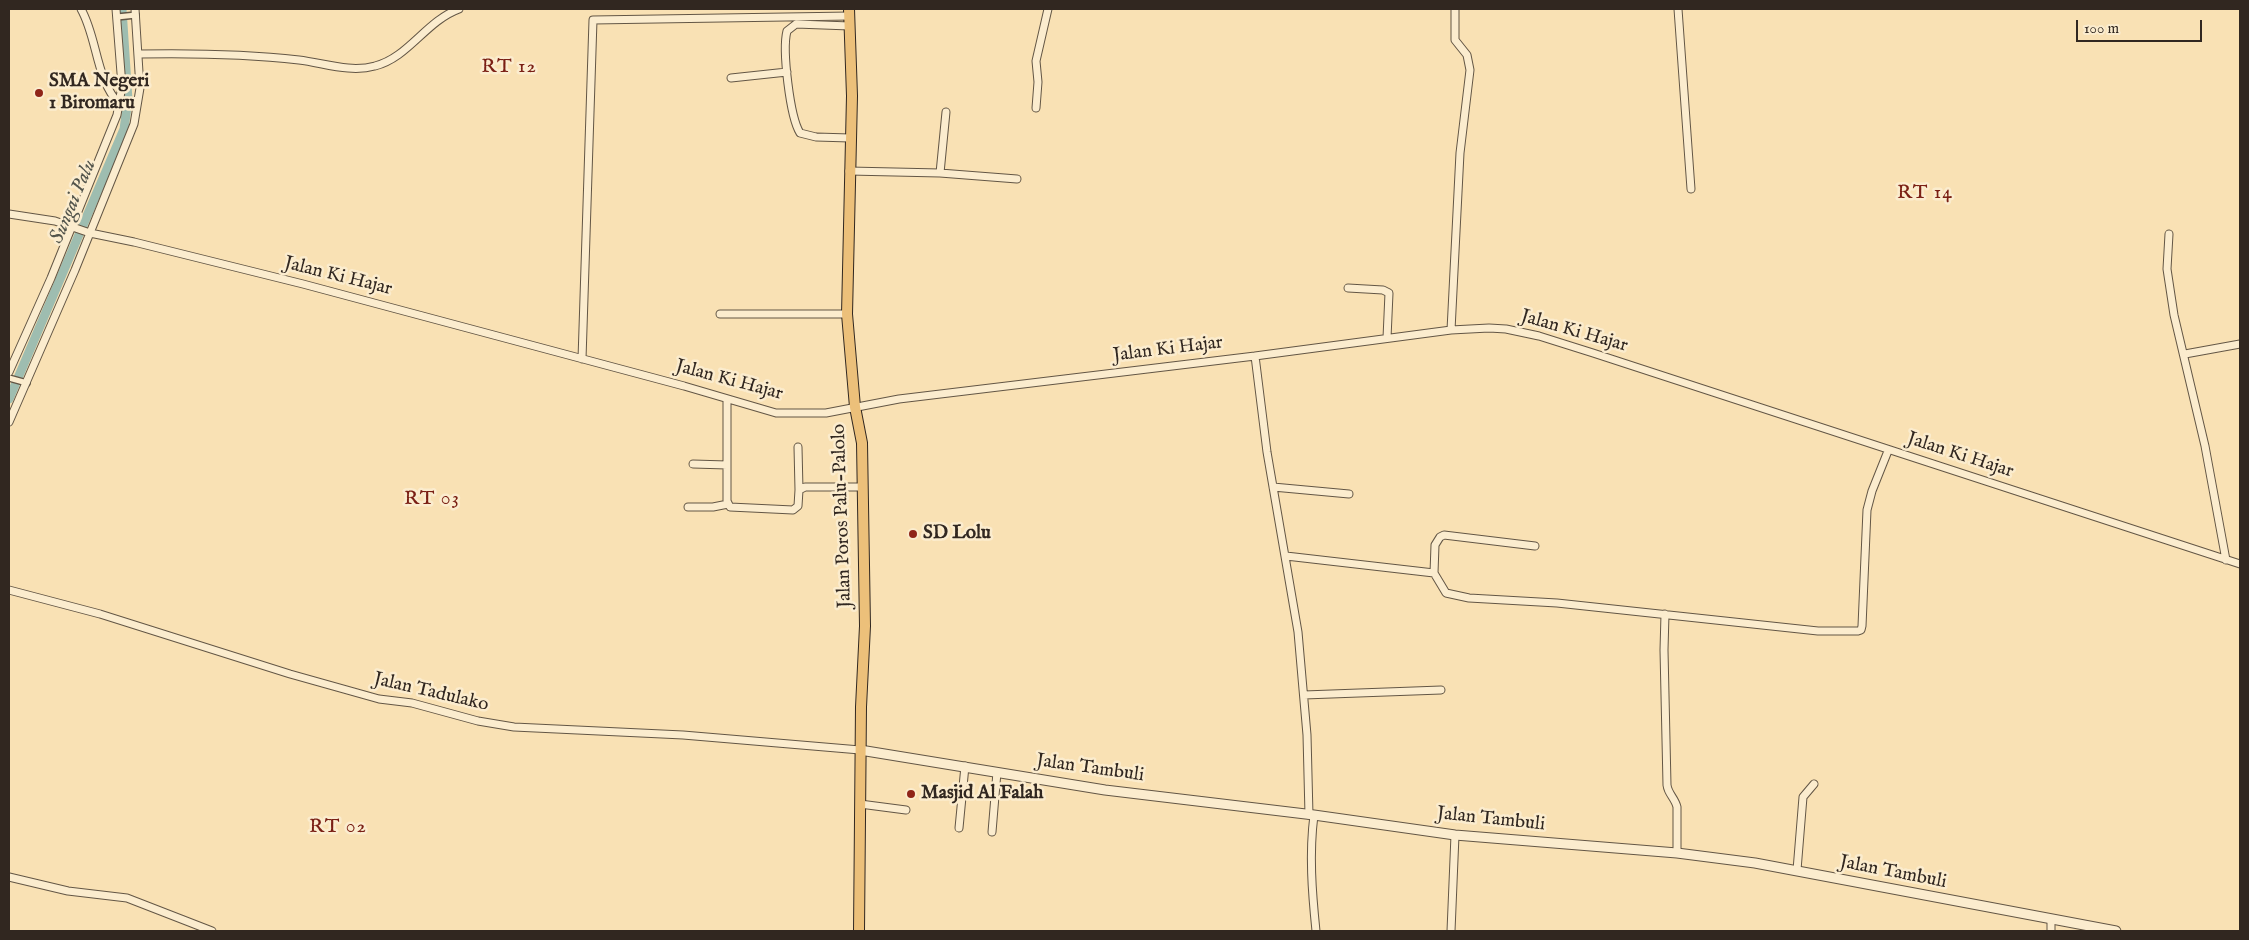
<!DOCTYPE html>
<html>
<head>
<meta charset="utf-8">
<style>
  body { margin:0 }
  #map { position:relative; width:2249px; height:940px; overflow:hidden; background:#f9e1b4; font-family:"IM FELL English",serif }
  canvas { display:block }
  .frame { position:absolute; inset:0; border:10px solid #312720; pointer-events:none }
  .scale { position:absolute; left:2076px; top:20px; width:126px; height:22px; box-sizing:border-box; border:2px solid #312720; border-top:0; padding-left:6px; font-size:15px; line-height:18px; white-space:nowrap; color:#312720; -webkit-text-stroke:4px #fbecce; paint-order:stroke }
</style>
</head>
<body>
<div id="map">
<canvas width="2249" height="940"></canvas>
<div class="frame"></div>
<div class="scale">100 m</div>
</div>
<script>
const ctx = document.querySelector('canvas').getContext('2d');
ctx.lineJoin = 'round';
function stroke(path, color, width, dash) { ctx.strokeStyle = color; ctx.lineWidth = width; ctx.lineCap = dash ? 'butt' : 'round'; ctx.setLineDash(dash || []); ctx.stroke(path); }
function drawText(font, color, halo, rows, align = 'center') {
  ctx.font = font + ' "IM FELL English",serif'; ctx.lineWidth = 5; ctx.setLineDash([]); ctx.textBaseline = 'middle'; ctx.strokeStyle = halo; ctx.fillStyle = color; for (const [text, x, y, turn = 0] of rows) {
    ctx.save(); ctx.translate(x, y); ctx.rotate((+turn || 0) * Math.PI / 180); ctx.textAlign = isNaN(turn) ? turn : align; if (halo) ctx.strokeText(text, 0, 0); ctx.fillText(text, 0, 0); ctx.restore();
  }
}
stroke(new Path2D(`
  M 9,399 L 124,129 L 128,100 L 122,9`), '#9ebdb0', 9);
const pedestrian = new Path2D(`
  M 117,17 L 136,15
  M 9,378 L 27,383`);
const minor = new Path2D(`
  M 81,9 C 98,39 95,79 120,105
  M 1678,9 L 1691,189
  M 139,54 C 192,53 246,54 299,60 C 324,63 350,73 375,66 C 408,58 426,21 459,9
  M 731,78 L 787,72
  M 1036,108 L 1038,82 L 1036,61 L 1048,9
  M 850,138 L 816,137 L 800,133 C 790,117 782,50 787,31 L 796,24 L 850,26
  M 849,171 L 940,173 L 1017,179
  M 940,173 L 946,112
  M 9,214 L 55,221 L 90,233 L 134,242 L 303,284 L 684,386 L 776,413 L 826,413 L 899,399 L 1255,356 L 1451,330 L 1489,328 L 1506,329 L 1539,336 L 1593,353 L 2240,564
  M 2169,234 L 2167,269 L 2174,315 L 2205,446 L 2226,560
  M 1348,288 L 1383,290 L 1389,293 L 1387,338
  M 720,314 L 847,314
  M 1451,330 L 1460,153 L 1470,70 L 1467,55 L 1455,40 L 1455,9
  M 2185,354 L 2240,344
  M 1255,356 L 1267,452 L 1298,632 L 1307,735 L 1309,815
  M 582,359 L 593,20 L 850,16
  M 9,372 L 51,278 L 117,115 L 122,86 L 116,9
  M 727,399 L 727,501 L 730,507 L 793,510 L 798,506 L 799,490 L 805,487 L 863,487
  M 9,422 L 75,270 L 134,124 L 140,88 L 135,9
  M 798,447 L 799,490
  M 693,464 L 727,465
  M 1273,487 L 1349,494
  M 688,507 L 713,507 L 728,504
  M 1286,556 L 1434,573 L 1446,593 L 1469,598 L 1557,603 L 1818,631 L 1858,631 L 1861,630 L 1862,626 L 1867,510 L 1872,491 L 1888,451
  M 1434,573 L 1435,545 L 1440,537 L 1444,535 L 1535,546
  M 9,590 L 100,614 L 290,674 L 379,699 L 412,703 L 478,721 L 514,727 L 683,735 L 860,750
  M 1665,614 L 1664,650 L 1667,785 C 1668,794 1675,798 1677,807 L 1677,853
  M 1304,695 L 1441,690
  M 860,804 L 906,810
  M 1314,815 C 1309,854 1312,892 1316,931
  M 959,828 L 965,766
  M 992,832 L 997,772
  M 1797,870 L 1803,797 L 1814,784
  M 9,877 L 68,891 L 127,898 L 212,931
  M 1451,931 L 1455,835
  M 2051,931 L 2051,919`);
const tertiary = new Path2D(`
  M 860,750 L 1105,790 L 1314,815 L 1455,835 L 1677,853 L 1755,863 L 2116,931`);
const primary = new Path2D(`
  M 849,9 L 852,96 L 847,314 L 855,407 L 862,443 L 865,626 L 861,707 L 859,931`);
stroke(pedestrian, '#635645', 8);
stroke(minor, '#635645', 9);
stroke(tertiary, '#635645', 11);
stroke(primary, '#312720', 12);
stroke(pedestrian, '#fbecce', 5);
stroke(minor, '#fbecce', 7);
stroke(tertiary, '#fbecce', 9);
stroke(primary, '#ecc07a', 10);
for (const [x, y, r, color] of [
  [39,93,5,"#8f2418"],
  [913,534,5,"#8f2418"],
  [911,794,5,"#8f2418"]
]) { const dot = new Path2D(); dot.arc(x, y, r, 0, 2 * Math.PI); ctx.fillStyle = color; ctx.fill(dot); stroke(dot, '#fbecce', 2); }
drawText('bold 19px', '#312720', '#fbecce', [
  ["SMA Negeri",49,82],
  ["1 Biromaru",49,104],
  ["SD Lolu",923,534],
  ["Masjid Al Falah",921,794]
], 'left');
drawText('19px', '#312720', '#fbecce', [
  ["Jalan Ki Hajar",338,277,14],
  ["Jalan Ki Hajar",1574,332,16],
  ["Jalan Ki Hajar",1168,350,-7],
  ["Jalan Ki Hajar",729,381,15],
  ["Jalan Ki Hajar",1960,456,18],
  ["Jalan Poros Palu-Palolo",843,516,-92],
  ["Jalan Tadulako",431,693,13],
  ["Jalan Tambuli",1090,769,8],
  ["Jalan Tambuli",1491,820,6],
  ["Jalan Tambuli",1893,873,11]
]);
ctx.letterSpacing = '1px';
drawText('20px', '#7a1f14', '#fbecce', [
  ["RT 12",509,68],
  ["RT 14",1925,194],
  ["RT 03",432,500],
  ["RT 02",338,828]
]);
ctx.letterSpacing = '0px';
drawText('italic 20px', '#52544b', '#fbecce', [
  ["Sungai Palu",74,202,-67]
]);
</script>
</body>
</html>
